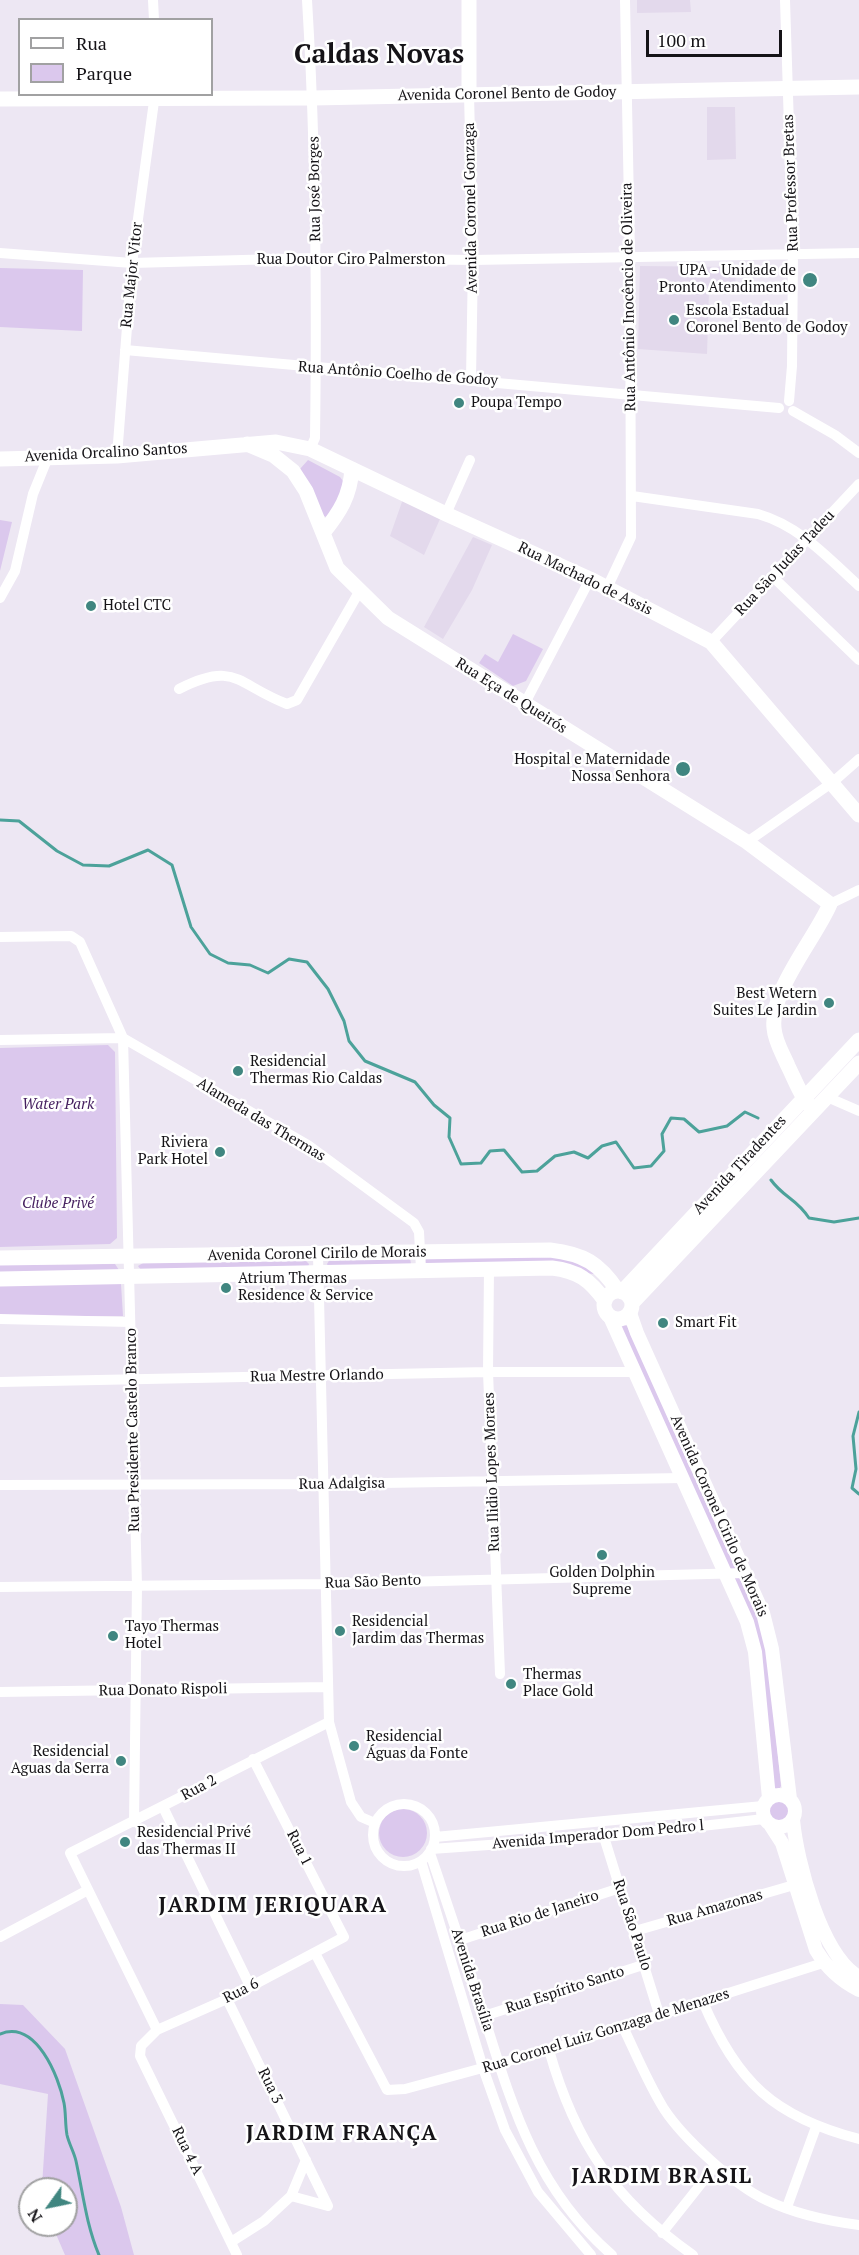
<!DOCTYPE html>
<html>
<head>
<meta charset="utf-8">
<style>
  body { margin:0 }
  #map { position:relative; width:859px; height:2255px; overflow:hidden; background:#ede7f3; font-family:"PT Serif",serif }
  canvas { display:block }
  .legend { position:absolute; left:18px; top:18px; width:195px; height:78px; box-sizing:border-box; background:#fff; border:2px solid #a1a1a2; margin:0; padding:8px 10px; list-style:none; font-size:18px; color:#151317 }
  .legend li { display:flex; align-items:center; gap:12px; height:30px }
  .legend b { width:30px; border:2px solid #a1a1a2 }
  .north { position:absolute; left:18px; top:2177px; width:60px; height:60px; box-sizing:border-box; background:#fff; border:2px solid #a1a1a2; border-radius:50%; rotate:237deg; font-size:16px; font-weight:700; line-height:24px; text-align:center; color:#151317 }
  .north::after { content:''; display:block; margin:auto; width:21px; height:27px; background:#408680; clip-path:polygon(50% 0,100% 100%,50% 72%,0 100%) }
  .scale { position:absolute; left:646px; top:30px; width:136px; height:27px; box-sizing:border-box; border:3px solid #151317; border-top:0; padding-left:8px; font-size:18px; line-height:21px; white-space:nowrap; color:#151317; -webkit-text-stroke:4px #fff; paint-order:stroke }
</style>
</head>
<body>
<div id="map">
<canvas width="859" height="2255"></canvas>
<ul class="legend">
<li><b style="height:8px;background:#fff"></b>Rua</li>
<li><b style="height:16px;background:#dbc8ed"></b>Parque</li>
</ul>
<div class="north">N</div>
<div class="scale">100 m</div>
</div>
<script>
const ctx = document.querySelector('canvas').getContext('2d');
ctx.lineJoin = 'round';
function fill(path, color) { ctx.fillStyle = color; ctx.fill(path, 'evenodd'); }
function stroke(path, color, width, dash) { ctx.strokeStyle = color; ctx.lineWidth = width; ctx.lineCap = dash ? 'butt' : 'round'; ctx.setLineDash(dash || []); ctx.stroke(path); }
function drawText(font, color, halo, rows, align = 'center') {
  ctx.font = font + ' "PT Serif",serif'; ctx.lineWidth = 5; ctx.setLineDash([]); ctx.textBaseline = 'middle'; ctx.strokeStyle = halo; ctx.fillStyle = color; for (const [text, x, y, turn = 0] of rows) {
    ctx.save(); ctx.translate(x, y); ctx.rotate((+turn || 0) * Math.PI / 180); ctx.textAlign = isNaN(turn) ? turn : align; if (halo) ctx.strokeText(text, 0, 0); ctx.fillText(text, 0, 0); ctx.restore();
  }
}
fill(new Path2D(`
  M 637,0 L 690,0 L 691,12 L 637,13 Z
  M 707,107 L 735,107 L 736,159 L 707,160 Z
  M 640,266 L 736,267 L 735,290 L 709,290 L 707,354 L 638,349 Z
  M 403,499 L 440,519 L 424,555 L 390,536 Z
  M 473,537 L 492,545 L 472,590 L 443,639 L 424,627 Z`), '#e3d9ec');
fill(new Path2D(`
  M 0,268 L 83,270 L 82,331 L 0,327 Z
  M 308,460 L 340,477 L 343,481 L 343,499 L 326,517 L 322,515 L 300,469 Z
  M 0,520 L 12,522 L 0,571 Z
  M 513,634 L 543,649 L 526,681 L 513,686 L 479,663 L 485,654 L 498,662 Z
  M 108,1045 L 115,1052 L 117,1238 L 110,1244 L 0,1247 L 0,1048 Z
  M 553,1257 L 581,1262 L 596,1274 L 425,1264 L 425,1261 L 426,1258 Z
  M 410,1258 L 411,1264 L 328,1266 L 327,1264 L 330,1259 Z
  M 305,1260 L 309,1264 L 308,1267 L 141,1270 L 138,1266 L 143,1263 Z
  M 115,1264 L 119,1270 L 0,1273 L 0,1265 Z
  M 0,1284 L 121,1284 L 123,1316 L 0,1316 Z
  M 621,1323 L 627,1326 L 753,1601 L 767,1647 L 781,1786 L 778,1791 L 774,1787 L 759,1649 L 619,1325 Z
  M768 1811a11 11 0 1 1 22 0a11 11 0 1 1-22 0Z
  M379 1833a24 24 0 1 1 48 0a24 24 0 1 1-48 0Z
  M 0,2004 L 23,2005 L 65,2049 L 121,2207 L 134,2255 L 65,2255 L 52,2225 L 66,2225 L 66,2189 L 43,2189 L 42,2186 L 48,2094 L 0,2084 Z`), '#dbc8ed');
stroke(new Path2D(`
  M 0,820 L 19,821 L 57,851 L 83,865 L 109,866 L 148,850 L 172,865 L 191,927 L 210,954 L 228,963 L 250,965 L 268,973 L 289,959 L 307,962 L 328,989 L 344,1021 L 349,1041 L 365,1061 L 415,1082 L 434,1105 L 450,1118 L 449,1137 L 461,1164 L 481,1163 L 490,1151 L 504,1150 L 522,1172 L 537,1171 L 555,1156 L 574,1152 L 588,1158 L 602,1146 L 616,1142 L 634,1168 L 651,1166 L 664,1151 L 662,1134 L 671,1118 L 684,1119 L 699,1132 L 727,1126 L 745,1112 L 758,1118
  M 771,1180 C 784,1198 796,1198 809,1218 L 834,1222 L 859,1218
  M 859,1412 L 853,1436 L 856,1469 L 852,1488 L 859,1494
  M 0,2034 C 36,2019 59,2077 64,2103 C 66,2113 65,2124 67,2135 C 69,2144 74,2152 76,2161 C 83,2193 86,2224 99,2255`), '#4ca29a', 3);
stroke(new Path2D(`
  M 153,0 L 154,20
  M 307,0 C 316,146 317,292 315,438 L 310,449
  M 785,0 L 793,253 L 792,366 L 789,401
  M 469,94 L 473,260 L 471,379
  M 0,253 L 132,263 L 316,258 L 473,260 L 859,253
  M 125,350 L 779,408
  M 793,411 L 835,435 L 859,453
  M 117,456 L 132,263 L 155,94
  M 632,496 L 758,514 C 800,526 828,558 859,586
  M 446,514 L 470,460
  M 773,577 L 859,660
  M 607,588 L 631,537 L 630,256 L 625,0
  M 0,598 L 15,571 L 33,494 L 48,457
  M 711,642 L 859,484
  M 179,689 C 236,660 237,685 287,704 L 297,700 L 359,592
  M 524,705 L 590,579
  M 747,842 L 833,782 L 859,759
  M 830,904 L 859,890
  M 0,937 L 71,936 L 80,942 L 123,1038 L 137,1586 L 134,1822
  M 123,1038 L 308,1145 L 414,1223 L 419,1232 L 421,1269
  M 0,1040 L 123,1038
  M 827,1097 L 859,1111
  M 318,1255 L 329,1722 L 351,1802 L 361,1817 L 375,1823
  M 489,1268 L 488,1372 L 500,1674
  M 0,1319 L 130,1322
  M 0,1382 L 488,1372 L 633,1372
  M 0,1485 L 323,1484 L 683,1478
  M 0,1587 L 326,1584 L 746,1573
  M 0,1692 L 327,1687
  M373 1835a31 31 0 1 1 62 0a31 31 0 1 1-62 0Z
  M 163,1807 L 250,1986
  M 435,1837 L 763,1806
  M 604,1837 L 659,2014
  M 431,1849 L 604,1837 L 764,1819
  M 430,1853 C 448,1906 466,1959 483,2013 C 512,2106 535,2188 612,2255
  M 421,1861 L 483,2068 L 505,2130 L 538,2192 L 591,2255
  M 635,1931 L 794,1885
  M 0,1937 L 88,1890
  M 460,1940 L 620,1888
  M 315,1953 L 387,2090 L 405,2089 L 549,2050 L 823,1963
  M 227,1999 L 328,2206
  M 703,2002 C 737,2082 774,2117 859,2139
  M 484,2016 L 646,1964
  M 623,2027 C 636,2054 648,2083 664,2109 C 683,2138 735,2186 766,2200 C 795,2214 828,2221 859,2225
  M 157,2030 L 70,1853 L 329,1722
  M 549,2050 C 575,2142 614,2200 693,2255
  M 291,2196 L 328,2206
  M 787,2207 L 816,2127
  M 662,2233 L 716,2165
  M 231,2242 L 264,2221 L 291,2196 L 306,2160
  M 237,2255 L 140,2056 L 141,2046 L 157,2030 L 227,1999 L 344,1937 L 253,1759`), '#fff', 10);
stroke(new Path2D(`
  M 630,1313 L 637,1333 L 763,1613 L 772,1649 L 790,1799
  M 610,1317 L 747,1622 L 755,1652 L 769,1798
  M763 1811a16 16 0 1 1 32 0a16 16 0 1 1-32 0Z
  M 793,1820 C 797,1862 821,1955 859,1977
  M 771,1826 L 782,1843 L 816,1950 C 826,1967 841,1981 859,1990`), '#fff', 14);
stroke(new Path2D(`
  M 469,0 L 469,94
  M 0,99 L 313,98 L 859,87
  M 247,444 L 273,455 L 293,471 L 306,491 L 337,568 L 388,618 L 747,842 L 830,904 C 815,939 770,990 774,1028 C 775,1042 783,1054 788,1066 C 796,1082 801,1098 814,1110
  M 0,459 L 117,456 L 276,442 L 310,449 L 446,514 L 590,579 L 711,642 L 859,815
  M 323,533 C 340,512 350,496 352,469
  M 0,1258 L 550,1250 C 584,1254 599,1263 618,1291
  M 0,1279 L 552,1268 C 578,1271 590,1280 605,1301
  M604 1305a14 14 0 1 1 28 0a14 14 0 1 1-28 0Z
  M 622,1292 L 859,1040
  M 632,1303 L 859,1063`), '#fff', 15);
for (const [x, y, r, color] of [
  [810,280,8,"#408680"],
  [674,320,6,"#408680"],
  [459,403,6,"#408680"],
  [91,606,6,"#408680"],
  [683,769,8,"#408680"],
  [829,1003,6,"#408680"],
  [238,1071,6,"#408680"],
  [220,1152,6,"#408680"],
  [226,1288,6,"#408680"],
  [663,1323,6,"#408680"],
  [602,1555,6,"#408680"],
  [340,1631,6,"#408680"],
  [113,1636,6,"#408680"],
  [511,1684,6,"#408680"],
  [354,1746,6,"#408680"],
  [121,1761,6,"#408680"],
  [125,1842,6,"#408680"]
]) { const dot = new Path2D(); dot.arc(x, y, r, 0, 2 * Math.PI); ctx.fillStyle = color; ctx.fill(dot); stroke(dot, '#fff', 2); }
drawText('15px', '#151317', '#fff', [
  ["Avenida Coronel Bento de Godoy",507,94,-1],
  ["Rua Professor Bretas",791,183,-92],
  ["Rua José Borges",315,189,-91],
  ["Avenida Coronel Gonzaga",471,208,-91],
  ["Rua Doutor Ciro Palmerston",351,260],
  ["Rua Major Vitor",132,275,-84],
  ["Rua Antônio Inocêncio de Oliveira",629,297,-91],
  ["Rua Antônio Coelho de Godoy",398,374,4],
  ["Avenida Orcalino Santos",106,453,-3],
  ["Rua São Judas Tadeu",785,563,-47],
  ["Rua Machado de Assis",585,579,26],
  ["Rua Eça de Queirós",511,696,32],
  ["Alameda das Thermas",261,1120,31],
  ["Avenida Tiradentes",740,1165,-47],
  ["Avenida Coronel Cirilo de Morais",317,1254,-1],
  ["Rua Mestre Orlando",317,1376,-1],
  ["Rua Presidente Castelo Branco",133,1430,-91],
  ["Rua Ilidio Lopes Moraes",492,1472,-92],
  ["Rua Adalgisa",342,1484,-1],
  ["Avenida Coronel Cirilo de Morais",719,1516,66],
  ["Rua São Bento",373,1582,-2],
  ["Rua Donato Rispoli",163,1690,-1],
  ["Rua 2",199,1788,-28],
  ["Avenida Imperador Dom Pedro l",598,1835,-5],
  ["Rua 1",299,1848,63],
  ["Rua Amazonas",715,1908,-16],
  ["Rua Rio de Janeiro",540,1914,-18],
  ["Rua São Paulo",632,1925,72],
  ["Avenida Brasília",472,1980,72],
  ["Rua Espírito Santo",565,1990,-18],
  ["Rua 6",241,1991,-27],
  ["Rua Coronel Luiz Gonzaga de Menazes",606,2031,-17],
  ["Rua 3",270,2086,64],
  ["Rua 4 A",187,2151,64]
]);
drawText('15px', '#151317', '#fff', [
  ["UPA - Unidade de",796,271,"right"],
  ["Pronto Atendimento",796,288,"right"],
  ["Escola Estadual",686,311],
  ["Coronel Bento de Godoy",686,328],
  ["Poupa Tempo",471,403],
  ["Hotel CTC",103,606],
  ["Hospital e Maternidade",670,760,"right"],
  ["Nossa Senhora",670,777,"right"],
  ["Best Wetern",817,994,"right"],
  ["Suites Le Jardin",817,1011,"right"],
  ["Residencial",250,1062],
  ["Thermas Rio Caldas",250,1079],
  ["Riviera",208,1143,"right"],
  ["Park Hotel",208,1160,"right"],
  ["Atrium Thermas",238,1279],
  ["Residence & Service",238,1296],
  ["Smart Fit",675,1323],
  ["Golden Dolphin",602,1573,"center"],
  ["Supreme",602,1590,"center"],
  ["Residencial",352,1622],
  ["Jardim das Thermas",352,1639],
  ["Tayo Thermas",125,1627],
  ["Hotel",125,1644],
  ["Thermas",523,1675],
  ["Place Gold",523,1692],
  ["Residencial",366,1737],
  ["Águas da Fonte",366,1754],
  ["Residencial",109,1752,"right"],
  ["Aguas da Serra",109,1769,"right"],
  ["Residencial Privé",137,1833],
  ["das Thermas II",137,1850]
], 'left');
drawText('italic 15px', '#441e5f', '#fff', [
  ["Water Park",58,1105],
  ["Clube Privé",58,1204]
]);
ctx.letterSpacing = '1.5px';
drawText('bold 21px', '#151317', '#fff', [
  ["JARDIM JERIQUARA",273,1906],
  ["JARDIM FRANÇA",342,2134],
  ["JARDIM BRASIL",662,2177]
]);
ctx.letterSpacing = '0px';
drawText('bold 27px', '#151317', '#fff', [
  ["Caldas Novas",379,55]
]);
</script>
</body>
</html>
